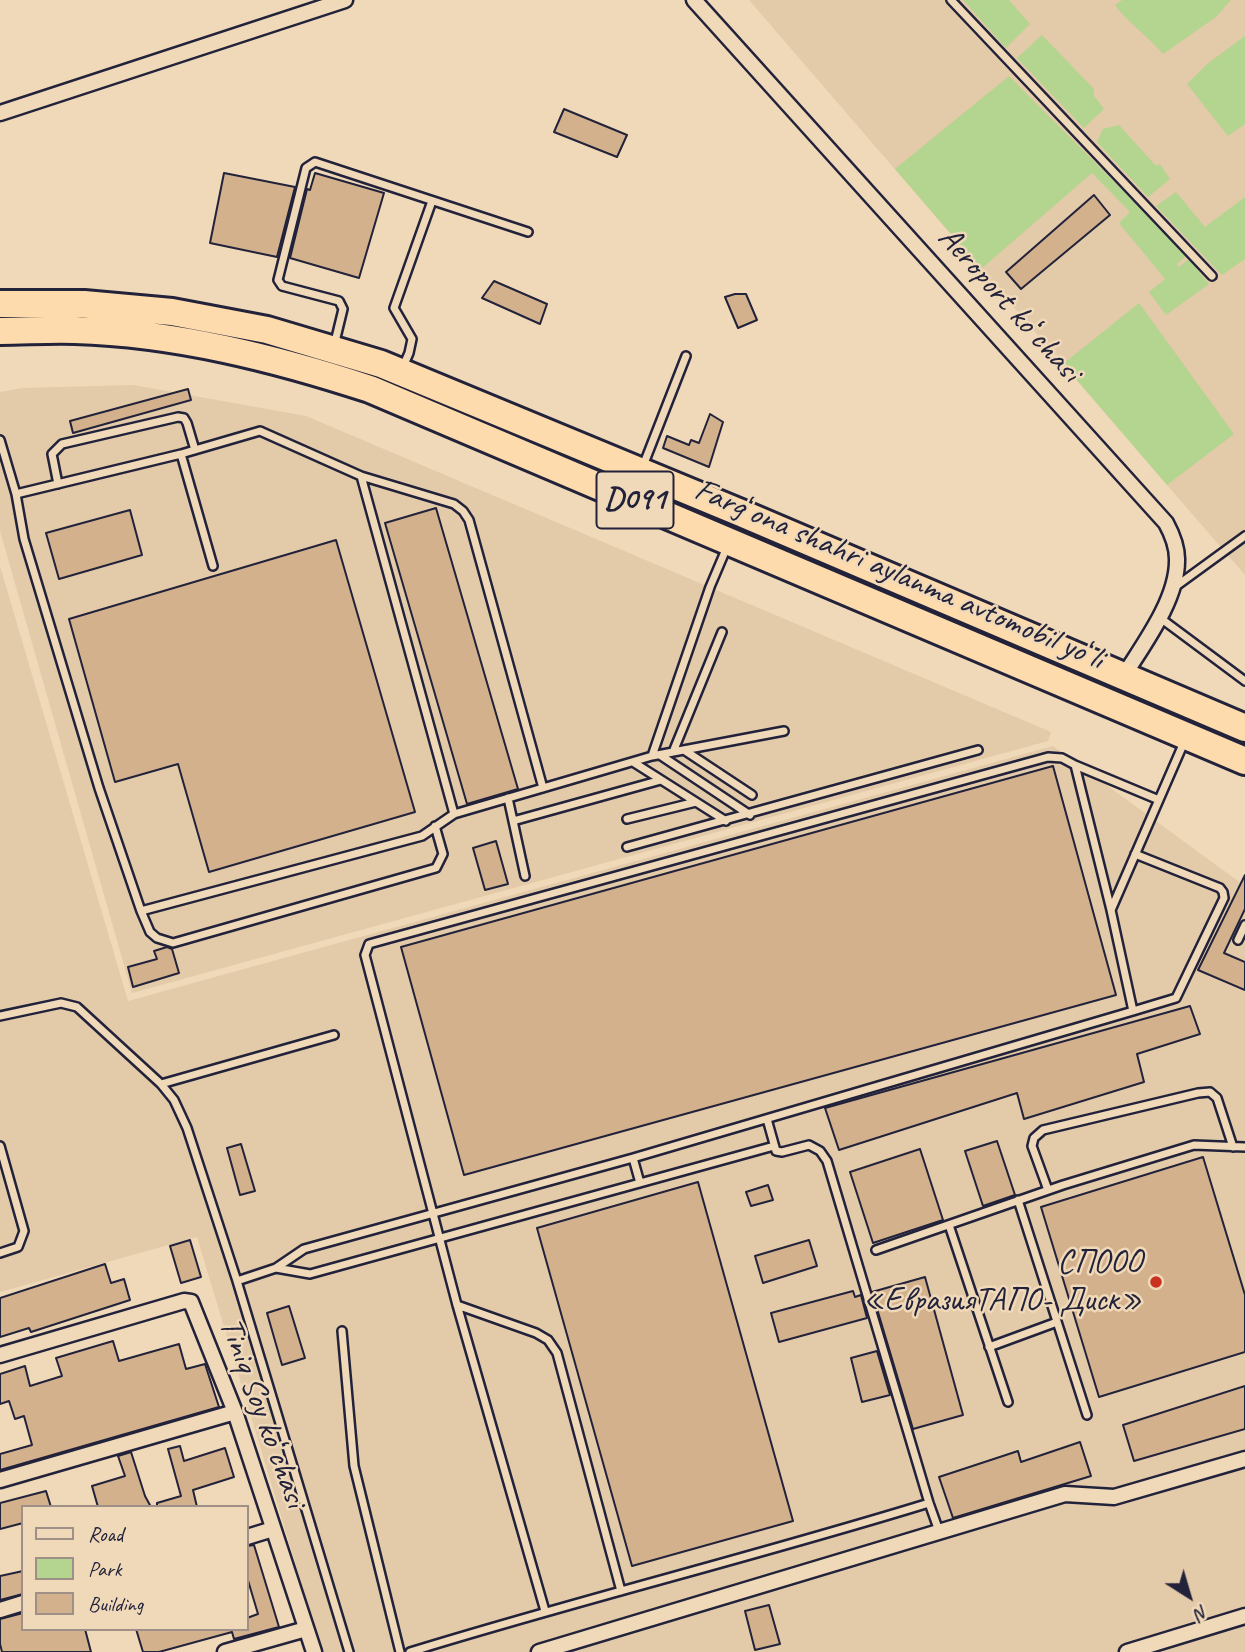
<!DOCTYPE html>
<html>
<head>
<meta charset="utf-8">
<style>
  body { margin:0 }
  #map { position:relative; width:1245px; height:1652px; overflow:hidden; background:#f0d9b8; font-family:Caveat,sans-serif }
  canvas { display:block }
  .legend { position:absolute; left:21px; top:1505px; width:228px; height:126px; box-sizing:border-box; background:#f0d9b8; border:2px solid #9e9086; margin:0; padding:9px 12px; list-style:none; font-size:21px; color:#22223b }
  .legend li { display:flex; align-items:center; gap:14px; height:35px }
  .legend b { width:35px; border:2px solid #9e9086 }
  .north { position:absolute; left:1154px; top:1561px; width:70px; height:70px; -webkit-text-stroke:5px #f0d9b8; paint-order:stroke; rotate:143deg; font-size:19px; font-weight:700; line-height:28px; text-align:center; color:#22223b }
  .north::after { content:''; display:block; margin:auto; width:24px; height:32px; background:#22223b; clip-path:polygon(50% 0,100% 100%,50% 72%,0 100%) }
</style>
</head>
<body>
<div id="map">
<canvas width="1245" height="1652"></canvas>
<ul class="legend">
<li><b style="height:9px;background:#f0d9b8"></b>Road</li>
<li><b style="height:19px;background:#b4d58f"></b>Park</li>
<li><b style="height:19px;background:#d3b18c"></b>Building</li>
</ul>
<div class="north">N</div>
</div>
<script>
const ctx = document.querySelector('canvas').getContext('2d');
ctx.lineJoin = 'round';
function fill(path, color) { ctx.fillStyle = color; ctx.fill(path, 'evenodd'); }
function stroke(path, color, width, dash) { ctx.strokeStyle = color; ctx.lineWidth = width; ctx.lineCap = dash ? 'butt' : 'round'; ctx.setLineDash(dash || []); ctx.stroke(path); }
function drawText(font, color, halo, rows, align = 'center') {
  ctx.font = font + ' Caveat,sans-serif'; ctx.lineWidth = 5; ctx.setLineDash([]); ctx.textBaseline = 'middle'; ctx.strokeStyle = halo; ctx.fillStyle = color; for (const [text, x, y, turn = 0] of rows) {
    ctx.save(); ctx.translate(x, y); ctx.rotate((+turn || 0) * Math.PI / 180); ctx.textAlign = isNaN(turn) ? turn : align; if (halo) ctx.strokeText(text, 0, 0); ctx.fillText(text, 0, 0); ctx.restore();
  }
}
fill(new Path2D(`
  M 749,0 L 1245,0 L 1245,575 L 1167,485 Z
  M 133,385 L 306,416 L 1051,732 L 1048,741 L 132,993 L 0,531 L 0,392 L 22,388 Z
  M 0,566 L 128,1001 L 1053,746 L 1245,886 L 1245,1652 L 322,1652 L 197,1237 L 0,1292 Z`), '#e3caa9');
fill(new Path2D(`
  M 963,0 L 1009,0 L 1030,24 L 1006,48 Z
  M 1122,0 L 1231,0 L 1216,17 L 1163,54 C 1148,36 1129,24 1115,5 Z
  M 1042,35 L 1094,89 L 1094,96 L 1104,109 L 1084,128 L 1017,58 Z
  M 1245,36 L 1245,124 L 1228,136 L 1187,84 L 1207,64 Z
  M 1009,76 L 1187,255 L 1177,264 L 1179,267 L 1189,259 L 1209,284 L 1166,315 L 1149,292 L 1165,279 L 1119,223 L 1130,212 L 1092,173 L 981,269 L 895,169 Z
  M 1119,125 L 1156,166 L 1160,164 L 1170,179 L 1148,197 L 1097,142 L 1103,129 Z
  M 1176,192 L 1205,227 L 1245,197 L 1245,259 L 1222,275 L 1156,206 Z
  M 1139,303 L 1234,434 L 1167,485 L 1063,364 Z`), '#b4d58f');
const building = new Path2D(`
  M 564,109 L 627,135 L 617,157 L 554,132 Z
  M 224,173 L 295,187 L 277,257 L 210,243 Z
  M 315,173 L 384,193 L 359,278 L 290,258 L 307,189 L 310,190 Z
  M 1094,195 L 1110,215 L 1021,289 L 1006,272 Z
  M 494,281 L 547,304 L 540,324 L 482,298 Z
  M 735,294 L 746,294 L 757,320 L 738,328 L 725,297 Z
  M 188,389 L 191,400 L 73,433 L 70,421 Z
  M 710,414 L 723,422 L 709,467 L 663,448 L 667,436 L 689,445 L 691,440 L 699,443 Z
  M 436,508 L 518,789 L 467,804 L 385,523 Z
  M 130,510 L 142,555 L 59,579 L 46,533 Z
  M 336,540 L 415,812 L 209,872 L 178,764 L 115,782 L 69,619 Z
  M 1053,766 L 1116,995 L 464,1175 L 401,947 Z
  M 496,841 L 508,884 L 485,890 L 473,848 Z
  M 1245,875 L 1245,909 L 1224,953 L 1245,962 L 1245,990 L 1198,970 Z
  M 167,947 L 172,949 L 179,973 L 133,987 L 128,967 L 157,959 L 154,951 Z
  M 1190,1006 L 1200,1034 L 1137,1054 L 1144,1082 L 1024,1119 L 1017,1093 L 839,1150 L 825,1108 Z
  M 997,1141 L 1015,1195 L 983,1206 L 965,1151 Z
  M 241,1144 L 255,1191 L 240,1195 L 227,1148 Z
  M 920,1149 L 943,1220 L 873,1243 L 850,1172 Z
  M 1203,1157 L 1245,1295 L 1245,1352 L 1099,1397 L 1041,1207 Z
  M 698,1182 L 793,1521 L 632,1566 L 537,1228 Z
  M 768,1185 L 773,1200 L 751,1206 L 746,1192 Z
  M 190,1240 L 201,1277 L 181,1283 L 170,1246 Z
  M 809,1240 L 817,1266 L 763,1283 L 755,1256 Z
  M 105,1264 L 111,1283 L 124,1279 L 130,1300 L 31,1332 L 29,1328 L 0,1337 L 0,1298 Z
  M 925,1277 L 963,1415 L 913,1429 L 872,1292 Z
  M 853,1291 L 855,1297 L 861,1295 L 867,1318 L 779,1342 L 771,1313 Z
  M 289,1306 L 305,1358 L 282,1365 L 267,1313 Z
  M 113,1341 L 119,1361 L 179,1344 L 186,1369 L 205,1364 L 219,1407 L 0,1470 L 0,1454 L 32,1445 L 24,1416 L 15,1419 L 9,1401 L 0,1404 L 0,1374 L 25,1366 L 30,1386 L 62,1376 L 56,1358 Z
  M 877,1351 L 890,1395 L 862,1402 L 851,1358 Z
  M 1245,1386 L 1245,1429 L 1134,1461 L 1123,1425 Z
  M 1080,1442 L 1091,1476 L 953,1518 L 939,1477 L 1018,1451 L 1021,1462 Z
  M 180,1446 L 184,1461 L 225,1448 L 234,1477 L 193,1490 L 197,1507 L 157,1507 L 157,1503 L 181,1496 L 168,1449 Z
  M 131,1452 L 145,1496 L 151,1507 L 98,1507 L 92,1486 L 125,1476 L 118,1456 Z
  M 46,1491 L 51,1507 L 23,1507 L 23,1523 L 0,1529 L 0,1503 Z
  M 254,1545 L 279,1627 L 234,1639 L 232,1632 L 159,1652 L 143,1652 L 136,1629 L 247,1629 L 247,1618 L 258,1614 L 247,1577 L 247,1546 Z
  M 23,1571 L 23,1594 L 0,1600 L 0,1576 Z
  M 769,1605 L 780,1644 L 755,1650 L 745,1611 Z
  M 23,1613 L 23,1629 L 85,1629 L 91,1652 L 2,1652 L 0,1644 L 0,1619 Z`);
fill(building, '#d3b18c');
stroke(building, '#22223b', 2);
const lane = new Path2D(`
  M 951,0 L 1212,276
  M 334,346 L 343,309 L 339,301 L 282,286 L 278,280 L 306,168 L 315,162 L 528,232
  M 402,369 L 409,353 L 412,339 L 394,308 L 432,201
  M 0,440 L 16,494 L 181,454 L 260,431 L 361,476 L 454,814 L 652,756 L 710,587 L 727,547
  M 181,454 L 213,566
  M 643,466 L 686,356
  M 361,476 L 454,504 L 463,511 L 469,520 L 543,788
  M 58,484 L 52,454 L 62,444 L 178,417 L 184,418 L 187,423 L 195,450
  M 16,494 L 24,539 L 99,788 L 141,911 L 150,932 L 157,938 L 173,943 L 436,868 L 443,854 L 435,826
  M 1175,587 L 1245,536
  M 1159,617 L 1245,681
  M 684,750 L 752,795
  M 673,752 L 722,632
  M 660,755 L 750,815
  M 652,756 L 784,731
  M 633,762 L 726,821
  M 1075,765 L 1159,800
  M 508,798 L 525,876
  M 627,819 L 696,802
  M 513,821 L 661,780
  M 627,847 L 978,750
  M 141,911 L 422,836 L 454,814
  M 1238,940 L 1245,925
  M 1133,1011 L 1176,998 L 1224,898 L 1223,892 L 1220,888 L 1135,854
  M 0,1016 L 61,1003 L 77,1007 L 161,1084 L 174,1100 L 187,1128 L 237,1281 L 349,1652
  M 161,1084 L 334,1035
  M 767,1119 L 776,1151 L 782,1152 L 809,1145 L 820,1151 L 827,1161 L 929,1503 L 939,1531
  M 0,1146 L 24,1231 L 18,1247 L 0,1253
  M 633,1158 L 640,1183
  M 1048,1190 L 1032,1146 L 1034,1138 L 1043,1130 L 1198,1093 L 1210,1092 L 1217,1098 L 1233,1147
  M 1018,1200 L 1087,1415
  M 949,1225 L 1008,1402
  M 876,1250 L 1063,1185 L 1194,1145 L 1245,1147
  M 276,1268 L 310,1274 L 774,1146
  M 237,1281 L 276,1268 L 304,1249 L 633,1158 L 1133,1011 L 1111,910 L 1185,740
  M 457,1305 L 536,1333 L 548,1340 L 557,1353 L 621,1591
  M 342,1331 L 354,1466 L 400,1652
  M 989,1347 L 1057,1322
  M 545,1611 L 457,1305 L 365,955 L 369,944 L 1048,757 L 1062,758 L 1075,765 L 1111,910
  M 410,1652 C 582,1599 757,1556 929,1503`);
const street = new Path2D(`
  M 694,0 L 1166,523 C 1172,534 1177,545 1177,559 C 1178,599 1143,645 1123,677
  M 0,113 L 345,0
  M 0,1355 L 184,1301 L 191,1302 L 235,1412 L 314,1652
  M 0,1480 L 235,1412
  M 247,1537 L 273,1529
  M 0,1610 L 23,1603
  M 225,1652 L 306,1629
  M 539,1652 L 1065,1494 L 1114,1497 L 1245,1459
  M 1127,1652 L 1245,1616`);
const highway = new Path2D(`
  M 0,304 L 84,304 L 172,312 L 267,330 L 381,364 L 741,513 L 1245,728
  M 0,331 C 25,331 50,329 75,330 C 176,333 275,358 370,389 L 1245,761`);
stroke(lane, '#22223b', 12);
stroke(street, '#22223b', 19);
stroke(highway, '#22223b', 32);
stroke(lane, '#f0d9b8', 7);
stroke(street, '#f0d9b8', 14);
stroke(highway, '#fedbac', 26);
for (const [x, y, r, color] of [
  [1156,1282,7,"#c8321e"]
]) { const dot = new Path2D(); dot.arc(x, y, r, 0, 2 * Math.PI); ctx.fillStyle = color; ctx.fill(dot); stroke(dot, '#f0d9b8', 2.5); }
for (const [x, y, w] of [
  [635,500,77]
]) { const box = new Path2D(); box.roundRect(x - w / 2, y - 28.5, w, 57, 5); ctx.fillStyle = '#f0d9b8'; ctx.fill(box); stroke(box, '#22223b', 2); }
drawText('bold 32px', '#22223b', null, [
  ["D091",635,500]
]);
drawText('33px', '#22223b', '#f0d9b8', [
  ["Aeroport koʻchasi",1009,305,48],
  ["Fargʻona shahri aylanma avtomobil yoʻli",899,575,23],
  ["Tiniq Soy koʻchasi",262,1413,70]
]);
drawText('33px', '#22223b', '#f0d9b8', [
  ["СПООО",1142,1263],
  ["«ЕвразияТАПО- Диск»",1142,1301]
], 'right');
</script>
</body>
</html>
